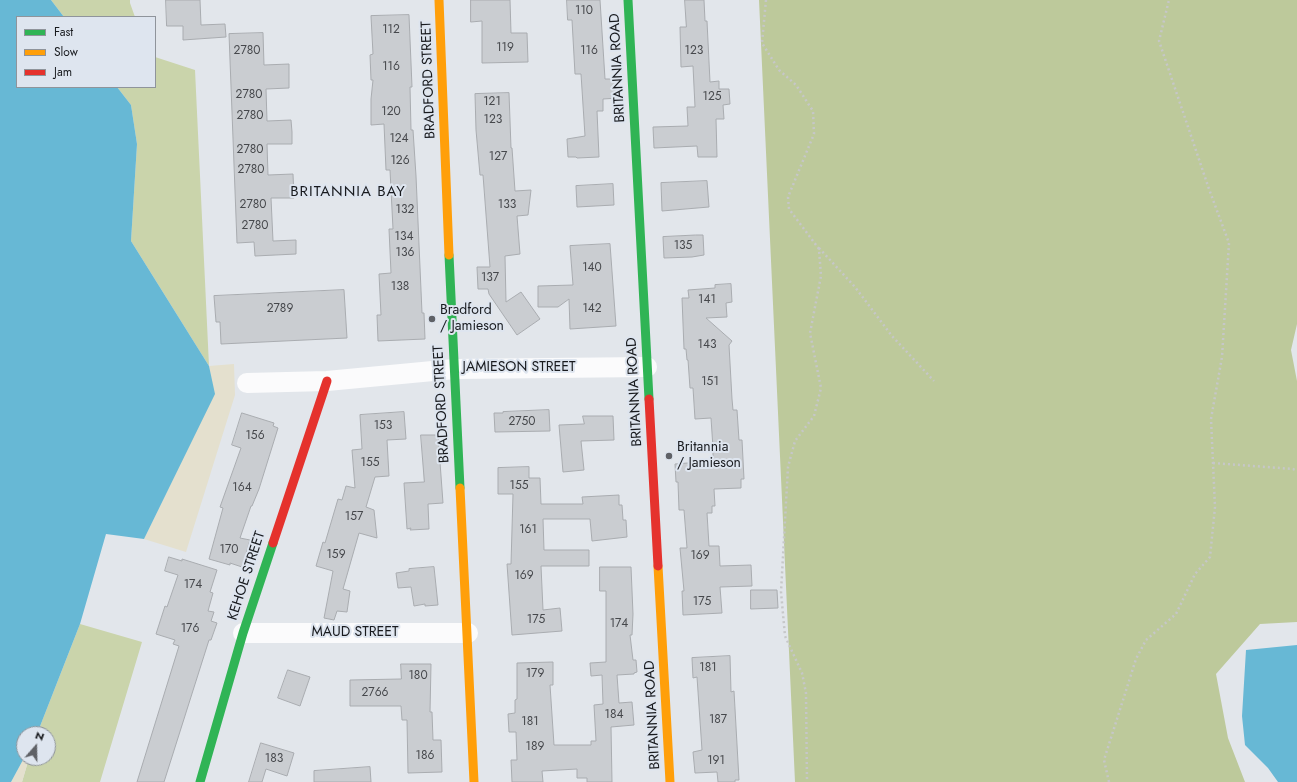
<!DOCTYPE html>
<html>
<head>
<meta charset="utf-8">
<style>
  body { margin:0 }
  #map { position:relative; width:1297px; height:782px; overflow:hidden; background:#e2e6eb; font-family:Jost,sans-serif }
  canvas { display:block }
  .legend { position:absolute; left:16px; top:16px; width:140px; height:72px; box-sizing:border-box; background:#dee5ef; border:1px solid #8f949b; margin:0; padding:5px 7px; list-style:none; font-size:12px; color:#181a1e }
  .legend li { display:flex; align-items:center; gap:8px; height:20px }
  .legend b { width:20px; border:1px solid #8f949b }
  .north { position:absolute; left:16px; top:726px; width:40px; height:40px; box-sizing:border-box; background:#dee5ef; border:1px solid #8f949b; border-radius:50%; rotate:20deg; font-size:11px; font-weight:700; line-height:16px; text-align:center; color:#181a1e }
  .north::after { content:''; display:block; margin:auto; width:14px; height:18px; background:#5f6166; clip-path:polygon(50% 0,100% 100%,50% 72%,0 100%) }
</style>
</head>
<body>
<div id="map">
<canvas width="1297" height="782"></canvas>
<ul class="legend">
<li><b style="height:5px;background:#30b455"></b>Fast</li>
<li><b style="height:5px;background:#ff9f0a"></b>Slow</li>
<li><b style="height:5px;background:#e5322d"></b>Jam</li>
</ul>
<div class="north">N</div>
</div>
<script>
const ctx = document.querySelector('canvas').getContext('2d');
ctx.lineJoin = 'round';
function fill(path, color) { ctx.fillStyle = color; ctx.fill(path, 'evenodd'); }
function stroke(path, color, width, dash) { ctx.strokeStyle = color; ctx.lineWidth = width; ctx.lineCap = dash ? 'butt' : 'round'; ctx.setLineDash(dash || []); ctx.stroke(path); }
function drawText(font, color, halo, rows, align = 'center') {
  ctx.font = font + ' Jost,sans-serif'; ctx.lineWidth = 4; ctx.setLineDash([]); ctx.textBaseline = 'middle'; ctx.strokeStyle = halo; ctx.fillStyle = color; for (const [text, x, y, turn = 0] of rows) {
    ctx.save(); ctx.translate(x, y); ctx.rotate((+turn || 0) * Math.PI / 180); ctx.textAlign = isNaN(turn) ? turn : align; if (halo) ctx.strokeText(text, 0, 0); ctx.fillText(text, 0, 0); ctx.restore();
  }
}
fill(new Path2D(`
  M 51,0 L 130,0 L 130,3 L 135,17 L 64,17 Z
  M 155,57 L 195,70 L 209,366 L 131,241 L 137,144 L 131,105 L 117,87 L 155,87 Z
  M 80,624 L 142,642 L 100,782 L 22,782 L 29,758 L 48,758 L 48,734 L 37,734 Z`), '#cad4ab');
fill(new Path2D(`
  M 759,0 L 1297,0 L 1297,324 L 1291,350 L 1297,381 L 1297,622 L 1260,624 L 1216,674 L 1228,738 L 1245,782 L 795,782 Z`), '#bdc99b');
fill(new Path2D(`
  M 234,364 L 235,395 L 186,552 L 144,539 L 214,394 L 209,366 Z
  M 24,758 L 29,758 L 22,782 L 11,782 Z`), '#e4e0ce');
fill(new Path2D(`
  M 0,0 L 51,0 L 64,17 L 17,17 L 17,87 L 117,87 L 131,105 L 137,144 L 131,241 L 209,366 L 215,394 L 144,539 L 106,534 L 80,624 L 37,734 L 24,734 L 24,758 L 11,782 L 0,782 Z
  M 1297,645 L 1297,782 L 1278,782 L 1268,768 L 1245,745 L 1242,716 L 1246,650 Z`), '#67b8d5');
const building = new Path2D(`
  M 166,0 L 200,0 L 201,25 L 225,24 L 226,37 L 183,40 L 183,26 L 167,26 Z
  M 471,0 L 510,0 L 511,33 L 527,33 L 528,62 L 482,63 L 482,21 L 471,22 Z
  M 567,0 L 600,0 L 605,79 L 618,79 L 619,98 L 603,99 L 603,111 L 597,111 L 599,157 L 577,158 L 576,157 L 568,157 L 567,139 L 585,136 L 581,74 L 575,74 L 572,20 L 568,20 Z
  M 685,0 L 704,0 L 705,21 L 707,21 L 710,82 L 719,81 L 719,89 L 729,89 L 730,104 L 723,105 L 724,119 L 716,119 L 717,157 L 698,157 L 697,146 L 654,148 L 653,127 L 688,126 L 687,107 L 695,107 L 693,66 L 681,67 L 680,27 L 686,27 Z
  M 409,15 L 412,87 L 410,87 L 411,130 L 413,130 L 416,176 L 422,313 L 424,313 L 425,339 L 378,341 L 377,315 L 381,315 L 379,274 L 391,273 L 389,229 L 393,229 L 390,170 L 386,170 L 384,124 L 371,125 L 371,99 L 373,80 L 371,80 L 370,55 L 373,54 L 371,16 Z
  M 263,33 L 264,65 L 289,64 L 289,88 L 266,89 L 267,121 L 291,120 L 292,132 L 292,144 L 267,144 L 268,175 L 293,174 L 294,198 L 271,198 L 273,241 L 296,240 L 296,254 L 255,256 L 254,242 L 237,243 L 229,34 Z
  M 509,93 L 511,148 L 512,148 L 515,191 L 531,190 L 528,215 L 517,216 L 520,254 L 505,256 L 506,302 L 521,292 L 540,319 L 517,335 L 489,294 L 488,289 L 478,289 L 477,267 L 490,267 L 483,175 L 480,175 L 476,130 L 475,94 Z
  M 707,181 L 709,207 L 662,211 L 661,183 Z
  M 613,184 L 614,205 L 577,207 L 576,186 Z
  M 696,235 L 703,235 L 704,255 L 692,257 L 664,258 L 663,237 Z
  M 610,244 L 616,326 L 570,329 L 569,299 L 558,307 L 538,307 L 538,286 L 573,285 L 570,246 Z
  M 731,284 L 732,302 L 726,303 L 727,317 L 706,318 L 732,341 L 729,345 L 732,399 L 733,410 L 737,410 L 739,440 L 742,440 L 744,479 L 741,479 L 741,488 L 714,489 L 715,506 L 712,506 L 712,513 L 707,513 L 709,546 L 719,546 L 720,566 L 751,565 L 752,586 L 720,587 L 722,613 L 683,615 L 682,591 L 684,591 L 680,548 L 687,548 L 684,510 L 679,510 L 678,482 L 676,482 L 675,464 L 713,461 L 713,448 L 711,418 L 695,419 L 693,388 L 690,388 L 688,360 L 687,360 L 686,349 L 684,349 L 682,298 L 689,298 L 688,290 L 715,288 L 715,285 Z
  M 344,290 L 347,338 L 221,344 L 220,322 L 216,322 L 214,296 Z
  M 549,410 L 550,431 L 495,432 L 494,413 L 503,413 L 503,412 Z
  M 404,412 L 406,439 L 387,440 L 389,476 L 375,477 L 366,507 L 374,510 L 377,538 L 359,533 L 343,589 L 350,591 L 347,612 L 337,611 L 334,620 L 324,618 L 333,571 L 316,566 L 323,542 L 325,543 L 338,499 L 342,500 L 346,486 L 355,488 L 352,450 L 362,449 L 360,415 Z
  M 242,413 L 274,423 L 273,426 L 278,428 L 259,489 L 252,506 L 251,506 L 240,538 L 250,540 L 242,567 L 230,563 L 230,565 L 209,559 L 223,508 L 220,507 L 241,448 L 232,445 Z
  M 583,416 L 613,416 L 614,440 L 581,441 L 584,470 L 563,472 L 559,425 L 584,424 Z
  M 421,435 L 438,435 L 443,503 L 428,504 L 429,529 L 410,530 L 411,528 L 407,529 L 404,483 L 424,482 Z
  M 529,467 L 529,478 L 540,478 L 541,504 L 583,504 L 582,497 L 619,495 L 619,505 L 622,505 L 623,520 L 626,520 L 627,537 L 592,541 L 590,519 L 543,519 L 544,550 L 589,550 L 589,566 L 541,566 L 543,610 L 560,608 L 562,631 L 512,635 L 507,564 L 511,564 L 513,494 L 498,494 L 498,468 Z
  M 169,557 L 182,561 L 182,559 L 217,570 L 210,592 L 213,593 L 208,611 L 214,612 L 211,621 L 217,623 L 211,640 L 209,640 L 164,782 L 137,782 L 179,646 L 173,644 L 175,640 L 156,634 L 165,606 L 167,607 L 178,575 L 165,571 Z
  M 434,567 L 438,605 L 425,606 L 425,604 L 414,606 L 411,587 L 398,588 L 396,573 L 409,571 L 409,569 Z
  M 600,567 L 631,567 L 633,614 L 632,635 L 630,635 L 633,660 L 636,660 L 637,672 L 634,673 L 634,674 L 617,675 L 619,703 L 632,702 L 634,725 L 611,727 L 612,782 L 587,782 L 587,778 L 577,778 L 577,769 L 542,771 L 543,782 L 512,782 L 511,760 L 517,760 L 516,732 L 509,732 L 508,714 L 515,713 L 515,700 L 517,699 L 517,663 L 553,662 L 553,685 L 550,685 L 554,745 L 591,745 L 591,741 L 596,741 L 594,705 L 603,704 L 602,675 L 591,676 L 590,663 L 606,662 L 606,591 L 600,591 Z
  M 751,590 L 777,590 L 778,608 L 751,609 Z
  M 730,656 L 731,692 L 734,691 L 739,780 L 735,780 L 735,782 L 718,782 L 717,772 L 695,773 L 693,752 L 702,750 L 697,677 L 693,678 L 692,658 Z
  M 401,664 L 431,664 L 430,712 L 432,712 L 433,740 L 441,740 L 442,772 L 408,773 L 407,720 L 402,720 L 401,706 L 350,706 L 350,680 L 401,679 Z
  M 288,670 L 310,677 L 300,706 L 278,698 Z
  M 261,743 L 294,753 L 287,776 L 266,769 L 262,782 L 249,782 Z
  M 370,767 L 371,782 L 314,782 L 314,771 Z`);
fill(building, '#cacdd1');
stroke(building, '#a9acb0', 1);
stroke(new Path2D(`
  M 766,0 L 762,43 L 779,70 L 796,85 L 813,111 L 814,134 L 788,197 L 789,209 L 819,249 L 821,276 L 810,333 L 821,388 L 814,416 L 795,441 L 788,467 L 781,592 L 785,636 L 802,673 L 806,693 L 807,782
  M 819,248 L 855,287 L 892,336 L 934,381
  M 1213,463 L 1293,469 L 1297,471
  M 1109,782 L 1104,760 L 1136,659 L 1146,640 L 1176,614 L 1195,574 L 1210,557 L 1215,507 L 1211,419 L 1222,357 L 1229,243 L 1209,189 L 1159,41 L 1169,0`), '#c6c7c8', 2.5, [2, 3]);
stroke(new Path2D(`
  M 247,383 L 327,381 L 454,369 L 647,367
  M 243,633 L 468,633`), '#fbfbfc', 20);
stroke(new Path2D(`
  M 628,0 L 649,399
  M 449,255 L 460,488
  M 200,782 L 243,633 L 273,543`), '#30b455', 9);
stroke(new Path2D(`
  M 439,0 L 449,255
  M 460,488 L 474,782
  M 658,566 L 670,782`), '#ff9f0a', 9);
stroke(new Path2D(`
  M 649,399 L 658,566
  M 273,543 L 327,381`), '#e5322d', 9);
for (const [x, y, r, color] of [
  [432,319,4,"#5f6166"],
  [669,456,4,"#5f6166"]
]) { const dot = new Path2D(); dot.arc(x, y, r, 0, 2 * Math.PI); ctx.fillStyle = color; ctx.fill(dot); stroke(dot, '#dee5ef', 1.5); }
drawText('12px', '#46484c', null, [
  ["110",584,11],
  ["112",391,30],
  ["119",505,48],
  ["2780",247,51],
  ["116",589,51],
  ["123",694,51],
  ["116",391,67],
  ["2780",249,95],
  ["125",712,97],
  ["121",492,102],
  ["120",391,112],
  ["2780",250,116],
  ["123",493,120],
  ["124",399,139],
  ["2780",250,150],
  ["127",498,157],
  ["126",400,161],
  ["2780",251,170],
  ["2780",253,205],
  ["133",507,205],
  ["132",405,210],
  ["2780",255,226],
  ["134",404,237],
  ["135",683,246],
  ["136",405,253],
  ["140",592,268],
  ["137",490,278],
  ["138",400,287],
  ["141",707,300],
  ["2789",280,309],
  ["142",592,309],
  ["143",707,345],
  ["151",710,382],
  ["2750",522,422],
  ["153",383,426],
  ["156",255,436],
  ["155",370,463],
  ["155",519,486],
  ["164",242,488],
  ["157",354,517],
  ["161",528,530],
  ["170",229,550],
  ["159",336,555],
  ["169",700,556],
  ["169",524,576],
  ["174",193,585],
  ["175",702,602],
  ["175",536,620],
  ["174",619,624],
  ["176",190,629],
  ["181",708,668],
  ["179",535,674],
  ["180",418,676],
  ["2766",375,693],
  ["184",614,715],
  ["187",718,720],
  ["181",530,722],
  ["189",535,747],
  ["186",425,756],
  ["183",274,759],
  ["191",716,761]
]);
drawText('14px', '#181a1e', '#dee5ef', [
  ["BRITANNIA ROAD",618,68,-93],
  ["BRADFORD STREET",429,80,-92],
  ["JAMIESON STREET",519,368],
  ["BRITANNIA ROAD",635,392,-93],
  ["BRADFORD STREET",442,404,-93],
  ["KEHOE STREET",247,576,-72],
  ["MAUD STREET",355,633],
  ["BRITANNIA ROAD",653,715,-93]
]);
drawText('14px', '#181a1e', '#dee5ef', [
  ["Bradford",440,311],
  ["/ Jamieson",440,327],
  ["Britannia",677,448],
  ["/ Jamieson",677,464]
], 'left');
ctx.letterSpacing = '1px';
drawText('15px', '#181a1e', '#dee5ef', [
  ["BRITANNIA BAY",348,192]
]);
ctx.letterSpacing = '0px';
</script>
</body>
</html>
